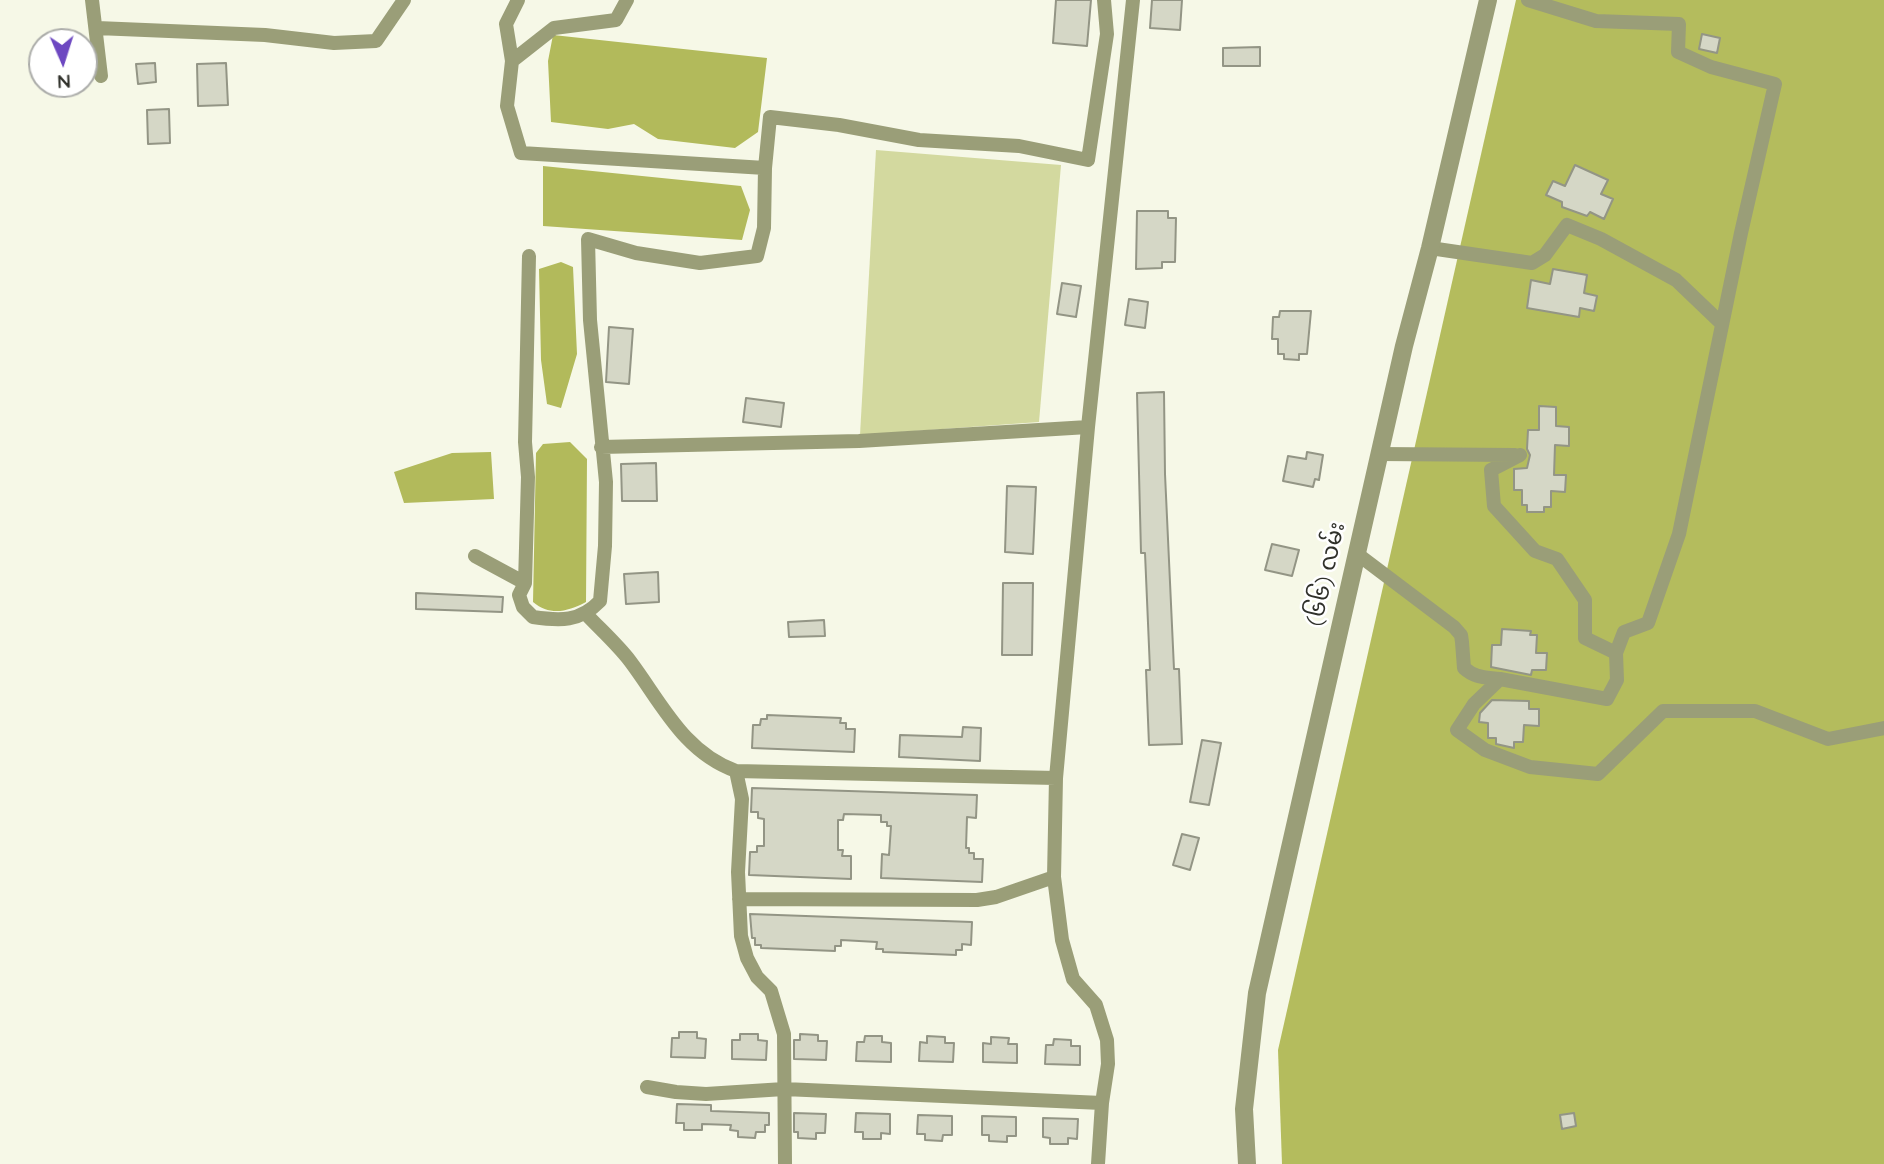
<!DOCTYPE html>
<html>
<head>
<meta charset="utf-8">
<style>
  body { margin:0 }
  #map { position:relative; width:1884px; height:1164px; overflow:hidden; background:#f6f8e7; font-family:Quicksand,sans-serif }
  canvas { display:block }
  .north { position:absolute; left:28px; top:28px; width:70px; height:70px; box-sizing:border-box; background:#fff; border:2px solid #acadaa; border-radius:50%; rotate:177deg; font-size:19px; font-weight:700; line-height:28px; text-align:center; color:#30312b }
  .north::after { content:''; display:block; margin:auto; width:24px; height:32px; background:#6d48c1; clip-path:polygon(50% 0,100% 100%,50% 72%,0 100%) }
</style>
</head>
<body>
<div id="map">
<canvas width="1884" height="1164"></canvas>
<div class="north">N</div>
</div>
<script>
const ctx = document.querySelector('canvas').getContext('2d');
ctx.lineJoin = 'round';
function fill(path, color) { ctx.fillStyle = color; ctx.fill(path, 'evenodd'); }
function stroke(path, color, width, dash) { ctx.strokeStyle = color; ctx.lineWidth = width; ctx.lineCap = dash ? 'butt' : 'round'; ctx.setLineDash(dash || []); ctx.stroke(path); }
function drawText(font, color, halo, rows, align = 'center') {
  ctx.font = font + ' Quicksand,"Noto Sans Myanmar",sans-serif'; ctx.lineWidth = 5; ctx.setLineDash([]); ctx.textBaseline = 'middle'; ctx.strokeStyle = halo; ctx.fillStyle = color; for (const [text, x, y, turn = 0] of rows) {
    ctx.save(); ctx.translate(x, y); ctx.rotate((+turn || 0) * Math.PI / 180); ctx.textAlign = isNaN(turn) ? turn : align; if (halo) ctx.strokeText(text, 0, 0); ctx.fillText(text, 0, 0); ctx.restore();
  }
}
fill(new Path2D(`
  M 876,150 L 1061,165 L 1039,422 L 860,435 Z`), '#d3d99f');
fill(new Path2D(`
  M 1516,0 L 1884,0 L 1884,1164 L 1282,1164 L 1278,1050 Z`), '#b4bc5d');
fill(new Path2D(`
  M 553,35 L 767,58 L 758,132 L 735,148 L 658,139 L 634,124 L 608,129 L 551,122 L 548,61 Z
  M 543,166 L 741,186 L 750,210 L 742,240 L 543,226 Z
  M 561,262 L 573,267 L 577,354 L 561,408 L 547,404 L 541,360 L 539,269 Z
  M 570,442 L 587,459 L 586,602 C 567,612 550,616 533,602 L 536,453 L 543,444 Z
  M 491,452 L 494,499 L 404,503 L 394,472 L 452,453 Z`), '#b2ba5b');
const building = new Path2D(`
  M 1056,0 L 1091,0 L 1087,46 L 1053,43 Z
  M 1152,0 L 1182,0 L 1180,30 L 1150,28 Z
  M 1702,34 L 1720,38 L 1717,53 L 1699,49 Z
  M 1260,47 L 1260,66 L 1223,66 L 1223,48 Z
  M 155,63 L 156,82 L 138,84 L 136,64 Z
  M 226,63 L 228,105 L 198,106 L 197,64 Z
  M 169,109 L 170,143 L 148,144 L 147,110 Z
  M 1575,165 L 1608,180 L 1601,194 L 1613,199 L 1604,219 L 1590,212 L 1587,216 L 1562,207 L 1562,202 L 1546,195 L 1553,181 L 1565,186 Z
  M 1137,211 L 1168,211 L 1168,218 L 1176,218 L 1175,262 L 1162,262 L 1162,268 L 1136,269 Z
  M 1553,269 L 1587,275 L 1584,293 L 1597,296 L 1594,311 L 1580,308 L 1579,317 L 1527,308 L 1531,280 L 1550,284 Z
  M 1062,283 L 1081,286 L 1076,317 L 1057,314 Z
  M 1129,299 L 1148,302 L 1145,328 L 1125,325 Z
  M 1280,311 L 1311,311 L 1307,354 L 1299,354 L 1299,360 L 1284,359 L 1284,354 L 1278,354 L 1278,339 L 1272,339 L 1273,317 L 1279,317 Z
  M 609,327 L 633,329 L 629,384 L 606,382 Z
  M 1164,392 L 1165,474 L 1174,669 L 1179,669 L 1182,744 L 1149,745 L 1146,670 L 1150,670 L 1145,553 L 1141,553 L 1137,393 Z
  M 746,398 L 784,403 L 781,427 L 743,422 Z
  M 1539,406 L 1556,407 L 1556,426 L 1569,427 L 1569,446 L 1555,445 L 1554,475 L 1566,475 L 1565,492 L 1551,491 L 1551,507 L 1544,507 L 1544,512 L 1527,512 L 1527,505 L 1522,505 L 1522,490 L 1514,490 L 1514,469 L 1527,468 L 1530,455 L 1527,449 L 1528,430 L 1539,430 Z
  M 1307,452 L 1323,455 L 1319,480 L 1315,479 L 1313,487 L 1283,481 L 1288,456 L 1306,459 Z
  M 656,463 L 657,501 L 622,501 L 621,464 Z
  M 1007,486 L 1036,487 L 1033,554 L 1005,552 Z
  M 1272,544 L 1299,550 L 1292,576 L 1265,570 Z
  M 658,572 L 659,602 L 626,604 L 624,574 Z
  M 1003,583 L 1033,583 L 1032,655 L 1002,655 Z
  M 416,593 L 503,597 L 502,612 L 416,609 Z
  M 824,620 L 825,636 L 789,637 L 788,622 Z
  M 1502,629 L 1531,631 L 1530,635 L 1537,635 L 1536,653 L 1547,653 L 1546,670 L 1532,670 L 1531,675 L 1491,667 L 1492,645 L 1501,645 Z
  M 1492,700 L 1529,701 L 1529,709 L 1539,709 L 1539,726 L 1524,725 L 1523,742 L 1514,742 L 1514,748 L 1496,744 L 1496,738 L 1488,738 L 1488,723 L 1479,722 L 1480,713 Z
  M 767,715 L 841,718 L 840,723 L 846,723 L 846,729 L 855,729 L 854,752 L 752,748 L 753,725 L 760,725 L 761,719 L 767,719 Z
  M 963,727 L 981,728 L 980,761 L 899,757 L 900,735 L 962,737 Z
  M 1202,740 L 1221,743 L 1209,805 L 1190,802 Z
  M 752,788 L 977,795 L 976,818 L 967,817 L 966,848 L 969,848 L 969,853 L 974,853 L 974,859 L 983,859 L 982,882 L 881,878 L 882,854 L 889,855 L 891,826 L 887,826 L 887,822 L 881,822 L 881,815 L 844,814 L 843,820 L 838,820 L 838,850 L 843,850 L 842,856 L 851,856 L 851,879 L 749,875 L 750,852 L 757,852 L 757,846 L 764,846 L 764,819 L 758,818 L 758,812 L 751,812 Z
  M 1182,834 L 1199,838 L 1190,870 L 1173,865 Z
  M 750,914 L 972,922 L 971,945 L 962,944 L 962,950 L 956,950 L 956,955 L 883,952 L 883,949 L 876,949 L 877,942 L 841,940 L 841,946 L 835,946 L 835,951 L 761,948 L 761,945 L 755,945 L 755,938 L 752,938 Z
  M 679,1032 L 697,1032 L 697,1038 L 706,1039 L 705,1058 L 671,1057 L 672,1038 L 679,1038 Z
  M 740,1034 L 758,1034 L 758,1040 L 767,1041 L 766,1060 L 732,1059 L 732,1040 L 740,1040 Z
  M 800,1034 L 818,1035 L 818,1041 L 827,1041 L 826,1060 L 794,1059 L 794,1040 L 800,1040 Z
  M 865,1036 L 882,1036 L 882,1042 L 891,1043 L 891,1062 L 856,1061 L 857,1042 L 864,1042 Z
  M 927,1036 L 945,1037 L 945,1043 L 954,1043 L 953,1062 L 919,1061 L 920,1042 L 927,1043 Z
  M 991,1037 L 1009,1038 L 1008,1044 L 1017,1044 L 1017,1063 L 983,1062 L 983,1043 L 991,1044 Z
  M 1054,1039 L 1071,1040 L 1071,1046 L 1080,1046 L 1080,1065 L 1045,1064 L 1046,1045 L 1053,1045 Z
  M 677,1104 L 711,1105 L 711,1111 L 769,1113 L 769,1125 L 765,1125 L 765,1132 L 756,1132 L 755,1138 L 738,1137 L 738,1131 L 730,1130 L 731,1125 L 702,1124 L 702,1130 L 684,1130 L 684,1123 L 676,1123 Z
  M 794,1113 L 826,1114 L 825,1133 L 816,1133 L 816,1139 L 798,1138 L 798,1132 L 794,1132 Z
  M 856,1113 L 890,1114 L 890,1134 L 881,1133 L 881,1139 L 863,1139 L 863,1132 L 855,1132 Z
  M 1574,1113 L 1576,1126 L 1562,1129 L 1560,1115 Z
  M 918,1115 L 952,1116 L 952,1135 L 943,1135 L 942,1141 L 925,1140 L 925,1134 L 917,1134 Z
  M 982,1116 L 1016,1117 L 1016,1136 L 1007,1136 L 1007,1142 L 989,1141 L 989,1135 L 982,1135 Z
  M 1043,1118 L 1078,1119 L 1077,1139 L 1068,1138 L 1068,1144 L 1050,1144 L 1050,1138 L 1043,1137 Z`);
fill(building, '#d5d7c6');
stroke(building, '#939585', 2);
stroke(new Path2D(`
  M 92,0 L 101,76
  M 518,0 L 506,24 L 512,61 L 507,106 L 521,153 L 765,168
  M 1528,0 L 1596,21 L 1679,24 L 1678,52 L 1711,67 L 1775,84 L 1741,233 L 1679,534 L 1648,623 L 1624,632 L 1616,653 L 1617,680 L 1607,699 L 1500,679 L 1474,704 L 1457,730 L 1485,750 L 1530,767 L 1598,774 L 1663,711 L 1755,711 L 1828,739 L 1884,728
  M 97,28 L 265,35 L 334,43 L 376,41 L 404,0
  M 512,61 L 554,28 L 616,20 L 627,0
  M 1430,248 L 1532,263 L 1545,255 L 1567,225 L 1601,239 L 1676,280 L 1722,324
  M 529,256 L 525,442 L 528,477 L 525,583 L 519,595 L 523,607 L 533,617 C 560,621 580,622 600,601 L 605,546 L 606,482 L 590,320 L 588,239 L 636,253 L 700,263 L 757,256 L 764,228 L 765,168 L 770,117 L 839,125 L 919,140 L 1019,146 L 1088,160 L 1107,34 L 1104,0
  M 601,447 L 859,441 L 1088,427
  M 1379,454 L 1515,455
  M 1520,455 L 1491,470 L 1494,506 L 1535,551 L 1557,559 L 1585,600 L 1585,638 L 1616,653
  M 1356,553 L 1454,627 L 1461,635 L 1462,642 L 1464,668 C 1475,678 1485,677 1500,679
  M 475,556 L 525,583
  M 586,614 C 600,629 617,644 630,661 C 661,702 683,752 736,771 L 742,799 L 738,872 L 741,936 L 747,958 L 757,977 L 771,991 L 784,1034 L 785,1164
  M 736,771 L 1056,778
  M 739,899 L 977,900 L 996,897 L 1054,877
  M 647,1087 L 676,1092 L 706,1094 L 784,1089 L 1102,1103
  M 1098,1164 L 1102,1103 L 1108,1064 L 1107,1040 L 1096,1005 L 1073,979 L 1062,940 L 1054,877 L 1056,778 L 1088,427 L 1133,0`), '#9a9e78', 14);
stroke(new Path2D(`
  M 1247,1164 L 1244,1109 L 1257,993 L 1404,346 L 1430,248 L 1488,0`), '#9a9e78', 18);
drawText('23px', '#30312b', '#fff', [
  ["(၆၆) လမ်း",1326,574,-77]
]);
</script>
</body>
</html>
